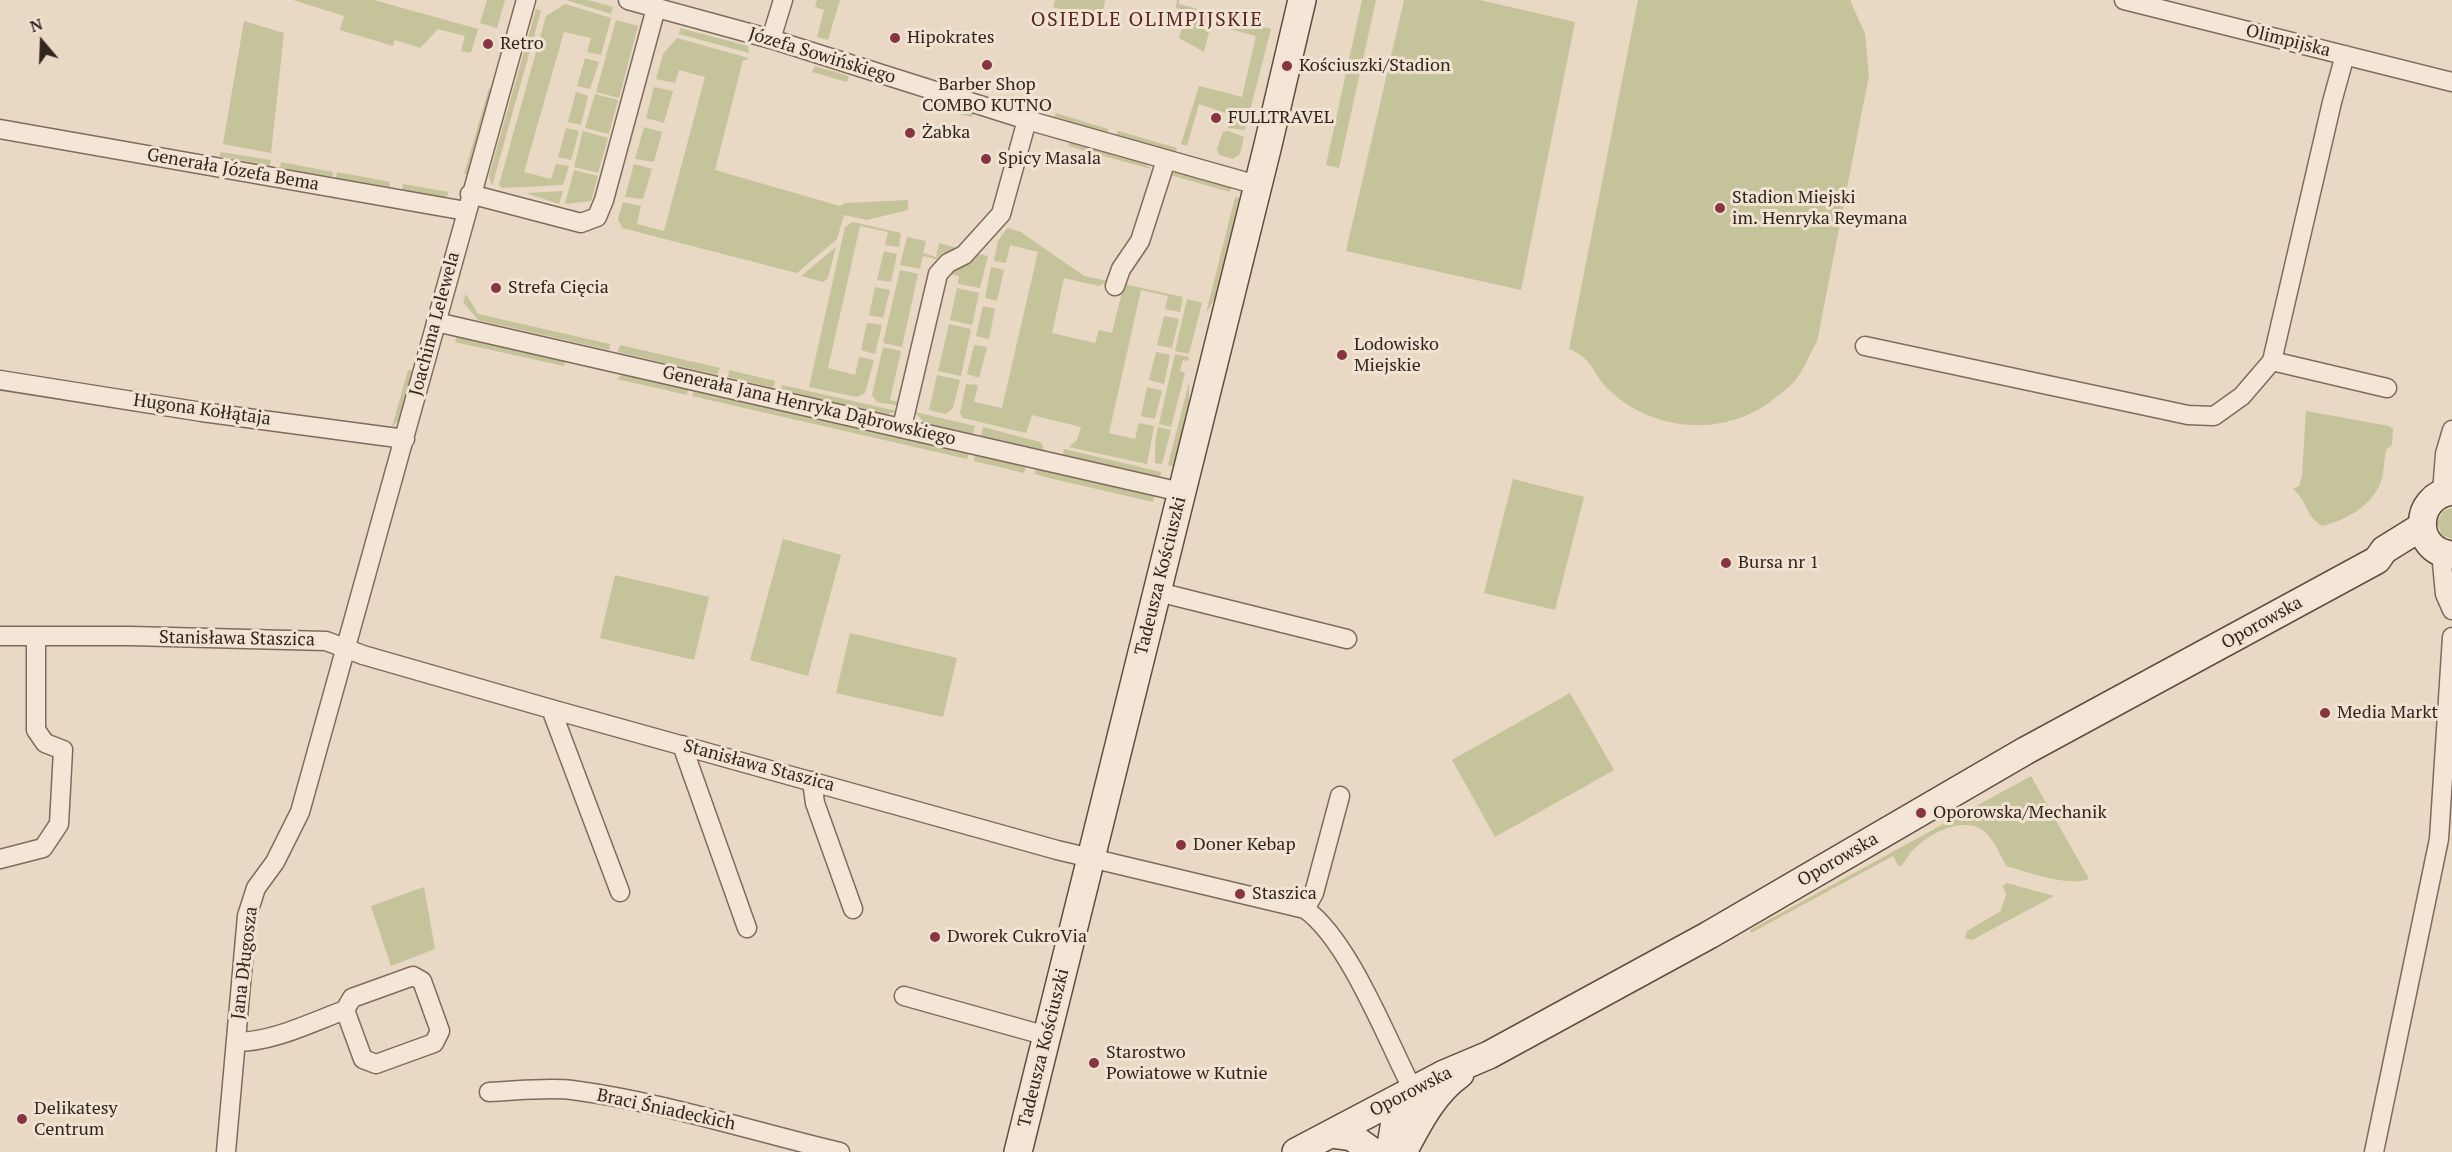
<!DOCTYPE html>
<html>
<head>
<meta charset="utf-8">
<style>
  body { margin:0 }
  #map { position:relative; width:2452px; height:1152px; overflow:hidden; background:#e8d8c4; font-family:"PT Serif",serif }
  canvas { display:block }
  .north { position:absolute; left:12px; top:12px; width:60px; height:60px; -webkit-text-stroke:4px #f0e3d2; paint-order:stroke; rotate:341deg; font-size:16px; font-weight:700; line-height:24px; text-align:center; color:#32251f }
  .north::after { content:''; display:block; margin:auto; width:21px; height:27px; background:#32251f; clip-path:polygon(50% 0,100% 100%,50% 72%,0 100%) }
</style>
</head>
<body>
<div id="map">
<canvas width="2452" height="1152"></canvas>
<div class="north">N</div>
</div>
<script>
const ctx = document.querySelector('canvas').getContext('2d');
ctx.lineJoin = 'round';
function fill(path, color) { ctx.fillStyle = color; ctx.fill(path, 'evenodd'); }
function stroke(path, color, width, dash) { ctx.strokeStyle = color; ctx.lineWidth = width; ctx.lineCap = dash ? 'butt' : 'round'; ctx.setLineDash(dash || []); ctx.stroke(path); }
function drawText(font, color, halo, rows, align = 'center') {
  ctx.font = font + ' "PT Serif",serif'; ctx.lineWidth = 6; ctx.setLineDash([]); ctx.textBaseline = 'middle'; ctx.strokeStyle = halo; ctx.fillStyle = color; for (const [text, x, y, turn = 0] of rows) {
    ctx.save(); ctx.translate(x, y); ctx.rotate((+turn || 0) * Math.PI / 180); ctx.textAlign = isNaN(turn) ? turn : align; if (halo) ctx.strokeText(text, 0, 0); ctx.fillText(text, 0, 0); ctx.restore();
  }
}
fill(new Path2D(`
  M 293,0 L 374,0 L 478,29 L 471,53 L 461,51 L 465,36 L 438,29 L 420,48 L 395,40 L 393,46 L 340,30 L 344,16 Z
  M 487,0 L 505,0 L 497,28 L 480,23 Z
  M 566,0 L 588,0 L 613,7 L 611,14 Z
  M 817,0 L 840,0 L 828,40 L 817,37 L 824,10 L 815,7 Z
  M 1055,0 L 1105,0 L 1103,13 L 1087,17 L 1053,7 Z
  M 1177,0 L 1179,0 L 1179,4 L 1271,29 L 1245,130 L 1228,128 L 1229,114 L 1199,104 L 1187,146 L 1181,144 L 1199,86 L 1242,97 L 1256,36 L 1211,24 L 1204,52 L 1179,38 L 1187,12 L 1176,8 Z
  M 1362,0 L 1376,0 L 1339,168 L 1326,165 Z
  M 1404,0 L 1480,0 L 1575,22 L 1521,290 L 1346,251 Z
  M 1638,0 L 1850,0 L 1865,34 L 1869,75 L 1817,342 C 1810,353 1805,367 1797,378 C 1793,384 1786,389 1780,394 C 1732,437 1658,435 1610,391 C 1592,374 1595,360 1569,349 Z
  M 565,4 L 611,18 L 601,55 L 587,52 L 591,38 L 564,32 L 524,172 L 551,179 L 556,164 L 569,166 L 563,185 L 502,188 L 499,185 L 546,16 Z
  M 536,9 L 541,11 L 492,186 L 489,176 Z
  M 616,20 L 638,26 L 619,98 L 596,92 Z
  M 244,21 L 284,33 L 271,153 L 223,144 Z
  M 680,28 L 748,46 L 749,53 L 679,34 Z
  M 677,38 L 748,58 L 747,60 L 743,60 L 715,170 L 840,206 L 845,203 L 908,200 L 908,210 L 867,220 L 844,215 L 837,239 L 797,273 L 622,228 L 618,219 L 623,202 L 641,206 L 637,224 L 664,231 L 705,77 L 679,70 L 675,83 L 656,79 L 663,54 Z
  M 585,58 L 599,62 L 590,89 L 577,86 Z
  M 815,66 L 849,76 L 847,82 L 812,72 Z
  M 654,87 L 673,91 L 664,123 L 646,118 Z
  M 489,88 L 492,91 L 469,175 L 464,174 Z
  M 576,92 L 588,96 L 581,125 L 568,122 Z
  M 595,94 L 618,100 L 609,134 L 585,128 Z
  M 935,100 L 975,113 L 971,117 L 933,107 Z
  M 1056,113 L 1108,129 L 1107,134 L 1054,118 Z
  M 644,127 L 662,132 L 654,162 L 635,159 Z
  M 566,128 L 579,131 L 571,160 L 558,157 Z
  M 583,131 L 608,138 L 598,173 L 574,167 Z
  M 1118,131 L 1177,148 L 1175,153 L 1116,136 Z
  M 1228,131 L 1244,137 L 1240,154 L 1233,159 L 1219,155 L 1217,149 L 1223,132 Z
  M 1070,140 L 1142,161 L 1151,169 L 1068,146 Z
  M 221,152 L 271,160 L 270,166 L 219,156 Z
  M 281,162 L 333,172 L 332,177 L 280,168 Z
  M 634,164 L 652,169 L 643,199 L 625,197 Z
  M 574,170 L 598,176 L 591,201 L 565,204 Z
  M 1179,171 L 1231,187 L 1230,192 L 1170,175 Z
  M 337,172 L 390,182 L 390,187 L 336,178 Z
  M 403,184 L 448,192 L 447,198 L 402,190 Z
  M 563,191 L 559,204 L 526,193 Z
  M 1235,197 L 1242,199 L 1220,290 L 1206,313 Z
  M 853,222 L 901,233 L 899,247 L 885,245 L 888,232 L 860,226 L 828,368 L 855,375 L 859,357 L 874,360 L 865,393 L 857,397 L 809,387 L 845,227 Z
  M 1007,228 L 1021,232 L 1084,276 L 1108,281 L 1099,286 L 1064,278 L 1052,333 L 1095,343 L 1099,330 L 1112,333 L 1124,284 L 1183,297 L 1180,312 L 1165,309 L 1168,296 L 1141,290 L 1109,433 L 1135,439 L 1139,423 L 1154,426 L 1147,464 L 1069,447 L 1077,440 L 1081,427 L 1032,415 L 1026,433 L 963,418 L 960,413 L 966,384 L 978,385 L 974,402 L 1002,408 L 1038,252 L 1010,245 L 1006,263 L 994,261 L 998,241 Z
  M 907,237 L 926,241 L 923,253 L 936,257 L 939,243 L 960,249 L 942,253 L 936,259 L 923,256 L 920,269 L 900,265 Z
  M 836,247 L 828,278 L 823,282 L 801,276 Z
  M 884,251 L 897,254 L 891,282 L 877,280 Z
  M 979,254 L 988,256 L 980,288 L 958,284 L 959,276 L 947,273 Z
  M 991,267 L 1004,270 L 997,301 L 985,298 Z
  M 900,270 L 918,274 L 902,347 L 883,343 Z
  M 875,287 L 890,290 L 883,318 L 869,315 Z
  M 957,288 L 979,293 L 972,325 L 950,320 Z
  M 466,294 L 478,314 L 610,344 L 609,350 L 478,320 L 463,302 Z
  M 1187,299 L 1202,303 L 1189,354 L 1175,351 Z
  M 983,306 L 995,309 L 989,339 L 976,336 Z
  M 1164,316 L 1179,319 L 1172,348 L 1157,345 Z
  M 867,323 L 882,325 L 875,354 L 861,350 Z
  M 949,324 L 971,329 L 961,376 L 938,371 Z
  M 457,336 L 565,360 L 564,366 L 455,342 Z
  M 620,345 L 720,368 L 717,375 L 618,352 Z
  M 974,345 L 987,347 L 979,378 L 967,374 Z
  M 883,347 L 901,351 L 890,400 L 903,403 L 901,406 L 877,402 L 872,395 Z
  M 1156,352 L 1170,355 L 1164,384 L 1149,380 Z
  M 1175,354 L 1189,357 L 1188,361 L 1183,360 L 1180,371 L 1185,373 L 1171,427 L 1159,424 Z
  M 408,370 L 413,371 L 400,419 L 392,427 Z
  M 729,370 L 775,381 L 773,388 L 728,377 Z
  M 624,373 L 688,388 L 687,395 L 617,379 Z
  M 937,375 L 960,380 L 953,408 L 946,414 L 929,410 Z
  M 1189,382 L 1189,419 L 1177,467 L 1168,465 Z
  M 782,385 L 897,411 L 888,414 L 877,412 L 781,390 Z
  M 1147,387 L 1162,391 L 1155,419 L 1141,416 Z
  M 694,389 L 969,453 L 967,459 L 692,396 Z
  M 2306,411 L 2389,426 L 2393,429 L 2392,445 L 2386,450 C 2384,459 2384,469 2382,478 C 2375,504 2347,520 2322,526 C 2304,514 2309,503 2293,489 L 2299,486 L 2302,476 Z
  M 915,412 L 975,426 L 973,435 L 925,424 Z
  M 983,427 L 1040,442 L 1043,446 L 1043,451 L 981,436 Z
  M 1158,427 L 1171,430 L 1162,464 L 1155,463 C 1155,451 1155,440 1158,427 Z
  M 1064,449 L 1161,472 L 1160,477 L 1063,455 Z
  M 975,454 L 1026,466 L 1024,473 L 974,461 Z
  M 1036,469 L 1154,496 L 1153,502 L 1049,478 L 1035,474 Z
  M 1513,479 L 1584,497 L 1555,610 L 1484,593 Z
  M 2452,508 L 2452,539 L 2442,535 L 2437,523 L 2443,511 Z
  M 783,539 L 841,555 L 808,676 L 750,660 Z
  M 615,575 L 709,597 L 694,660 L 600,638 Z
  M 850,633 L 957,658 L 943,717 L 836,693 Z
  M 1570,693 L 1614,770 L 1495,837 L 1452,760 Z
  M 2031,776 L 2089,879 C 2067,887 2029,872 2006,866 C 2001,856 1995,842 1986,833 C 1966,814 1930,833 1914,849 C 1907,855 1906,863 1899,867 L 1893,856 L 1751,933 L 1750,930 Z
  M 2007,883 L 2054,896 L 1972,940 L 1965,938 L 1967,931 L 2001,911 L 2006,894 L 2003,886 Z
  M 424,887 L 435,949 L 391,966 L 371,906 Z`), '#c4c399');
const street = new Path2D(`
  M 628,0 L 771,39 L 1027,120 L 1257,185
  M 2124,0 L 2452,82
  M 771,39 L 783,0
  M 0,129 L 466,211
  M 470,194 L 581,223 L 597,217 L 604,200 L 656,8
  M 1115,286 L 1121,269 L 1140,241 L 1166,160
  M 436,322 L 1181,492
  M 1865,346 L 2188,415 L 2214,416 L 2242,396 L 2272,361 L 2332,102 L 2345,55
  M 2272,361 L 2387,388
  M 0,380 L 202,412 L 405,439
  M 902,427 L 938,274 L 948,263 L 964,255 L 1001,214 L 1027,120
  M 2442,493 L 2445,454 L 2452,430
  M 2441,553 L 2445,594 L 2452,610
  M 1158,592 L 1347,639
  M 0,636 L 130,636 L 326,641 L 363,655 L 551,709 L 1057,850 L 1305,909 C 1349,940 1387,1040 1413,1090
  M 551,709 L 620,892
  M 682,745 L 747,928
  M 812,781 L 815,803 L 853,909
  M 0,859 L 43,848 L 59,824 L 63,750 L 45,743 L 36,730 L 36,637
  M 1305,909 L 1314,893 L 1340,796
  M 904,996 L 1047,1036
  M 236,1042 C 273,1042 310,1023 345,1010 L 363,1059 L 376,1064 L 434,1043 L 440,1031 L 422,981 L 413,976 L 352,998 L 345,1010
  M 489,1092 C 516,1091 546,1087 572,1090 C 663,1102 751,1131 840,1152
  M 226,1152 L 247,916 L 256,888 L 275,862 L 300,812 L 526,0
  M 2374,1152 L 2439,839 L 2452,637`);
const secondary = new Path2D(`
  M 2452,491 C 2413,496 2412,551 2452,555
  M 1331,1134 L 1352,1137 L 1373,1152
  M 1018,1152 L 1267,149 L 1302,0
  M 1296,1152 L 1444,1074 L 1489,1055 L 1709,935 L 2025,751 L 2377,560 L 2384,550 L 2421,527
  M 1390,1152 L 1395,1121 L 1413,1090
  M 1403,1152 C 1418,1124 1433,1093 1460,1074`);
stroke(street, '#806a5d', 21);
stroke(secondary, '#624c40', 30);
stroke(street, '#f4e6d6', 18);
stroke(secondary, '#f4e6d6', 27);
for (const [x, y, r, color] of [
  [895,38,6,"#873541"],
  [488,44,6,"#873541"],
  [987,65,6,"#873541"],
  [1287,66,6,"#873541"],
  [1216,118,6,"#873541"],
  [910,133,6,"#873541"],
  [986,159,6,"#873541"],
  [1720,208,6,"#873541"],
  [496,288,6,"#873541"],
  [1342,355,6,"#873541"],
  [1726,563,6,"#873541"],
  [2325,713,6,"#873541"],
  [1921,813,6,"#873541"],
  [1181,845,6,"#873541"],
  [1240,894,6,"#873541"],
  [935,937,6,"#873541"],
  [1094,1063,6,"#873541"],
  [22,1119,6,"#873541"]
]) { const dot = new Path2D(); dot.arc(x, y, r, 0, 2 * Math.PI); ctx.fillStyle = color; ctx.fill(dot); stroke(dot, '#f0e3d2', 2); }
drawText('18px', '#32251f', '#f0e3d2', [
  ["Hipokrates",907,38],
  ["Retro",500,44],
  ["Kościuszki/Stadion",1299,66],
  ["Barber Shop",987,85,"center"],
  ["COMBO KUTNO",987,106,"center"],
  ["FULLTRAVEL",1228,118],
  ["Żabka",922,133],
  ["Spicy Masala",998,159],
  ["Stadion Miejski",1732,198],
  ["im. Henryka Reymana",1732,219],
  ["Strefa Cięcia",508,288],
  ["Lodowisko",1354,345],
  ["Miejskie",1354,366],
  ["Bursa nr 1",1738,563],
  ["Media Markt",2337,713],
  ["Oporowska/Mechanik",1933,813],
  ["Doner Kebap",1193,845],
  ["Staszica",1252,894],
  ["Dworek CukroVia",947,937],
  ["Starostwo",1106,1053],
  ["Powiatowe w Kutnie",1106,1074],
  ["Delikatesy",34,1109],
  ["Centrum",34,1130]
], 'left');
drawText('18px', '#32251f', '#f0e3d2', [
  ["Olimpijska",2288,41,14],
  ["Józefa Sowińskiego",822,56,17],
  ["Generała Józefa Bema",233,170,10],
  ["Joachima Lelewela",435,324,-75],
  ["Generała Jana Henryka Dąbrowskiego",809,406,13],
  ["Hugona Kołłątaja",202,410,8],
  ["Tadeusza Kościuszki",1161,576,-76],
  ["Oporowska",2262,623,-29],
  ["Stanisława Staszica",237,639,1],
  ["Stanisława Staszica",759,766,15],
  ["Oporowska",1838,860,-30],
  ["Jana Długosza",245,963,-83],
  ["Tadeusza Kościuszki",1044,1048,-76],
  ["Oporowska",1411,1092,-27],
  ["Braci Śniadeckich",666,1110,12]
]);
ctx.letterSpacing = '1.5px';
drawText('20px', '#592724', '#f0e3d2', [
  ["OSIEDLE OLIMPIJSKIE",1147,20]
]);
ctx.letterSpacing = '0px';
</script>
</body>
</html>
